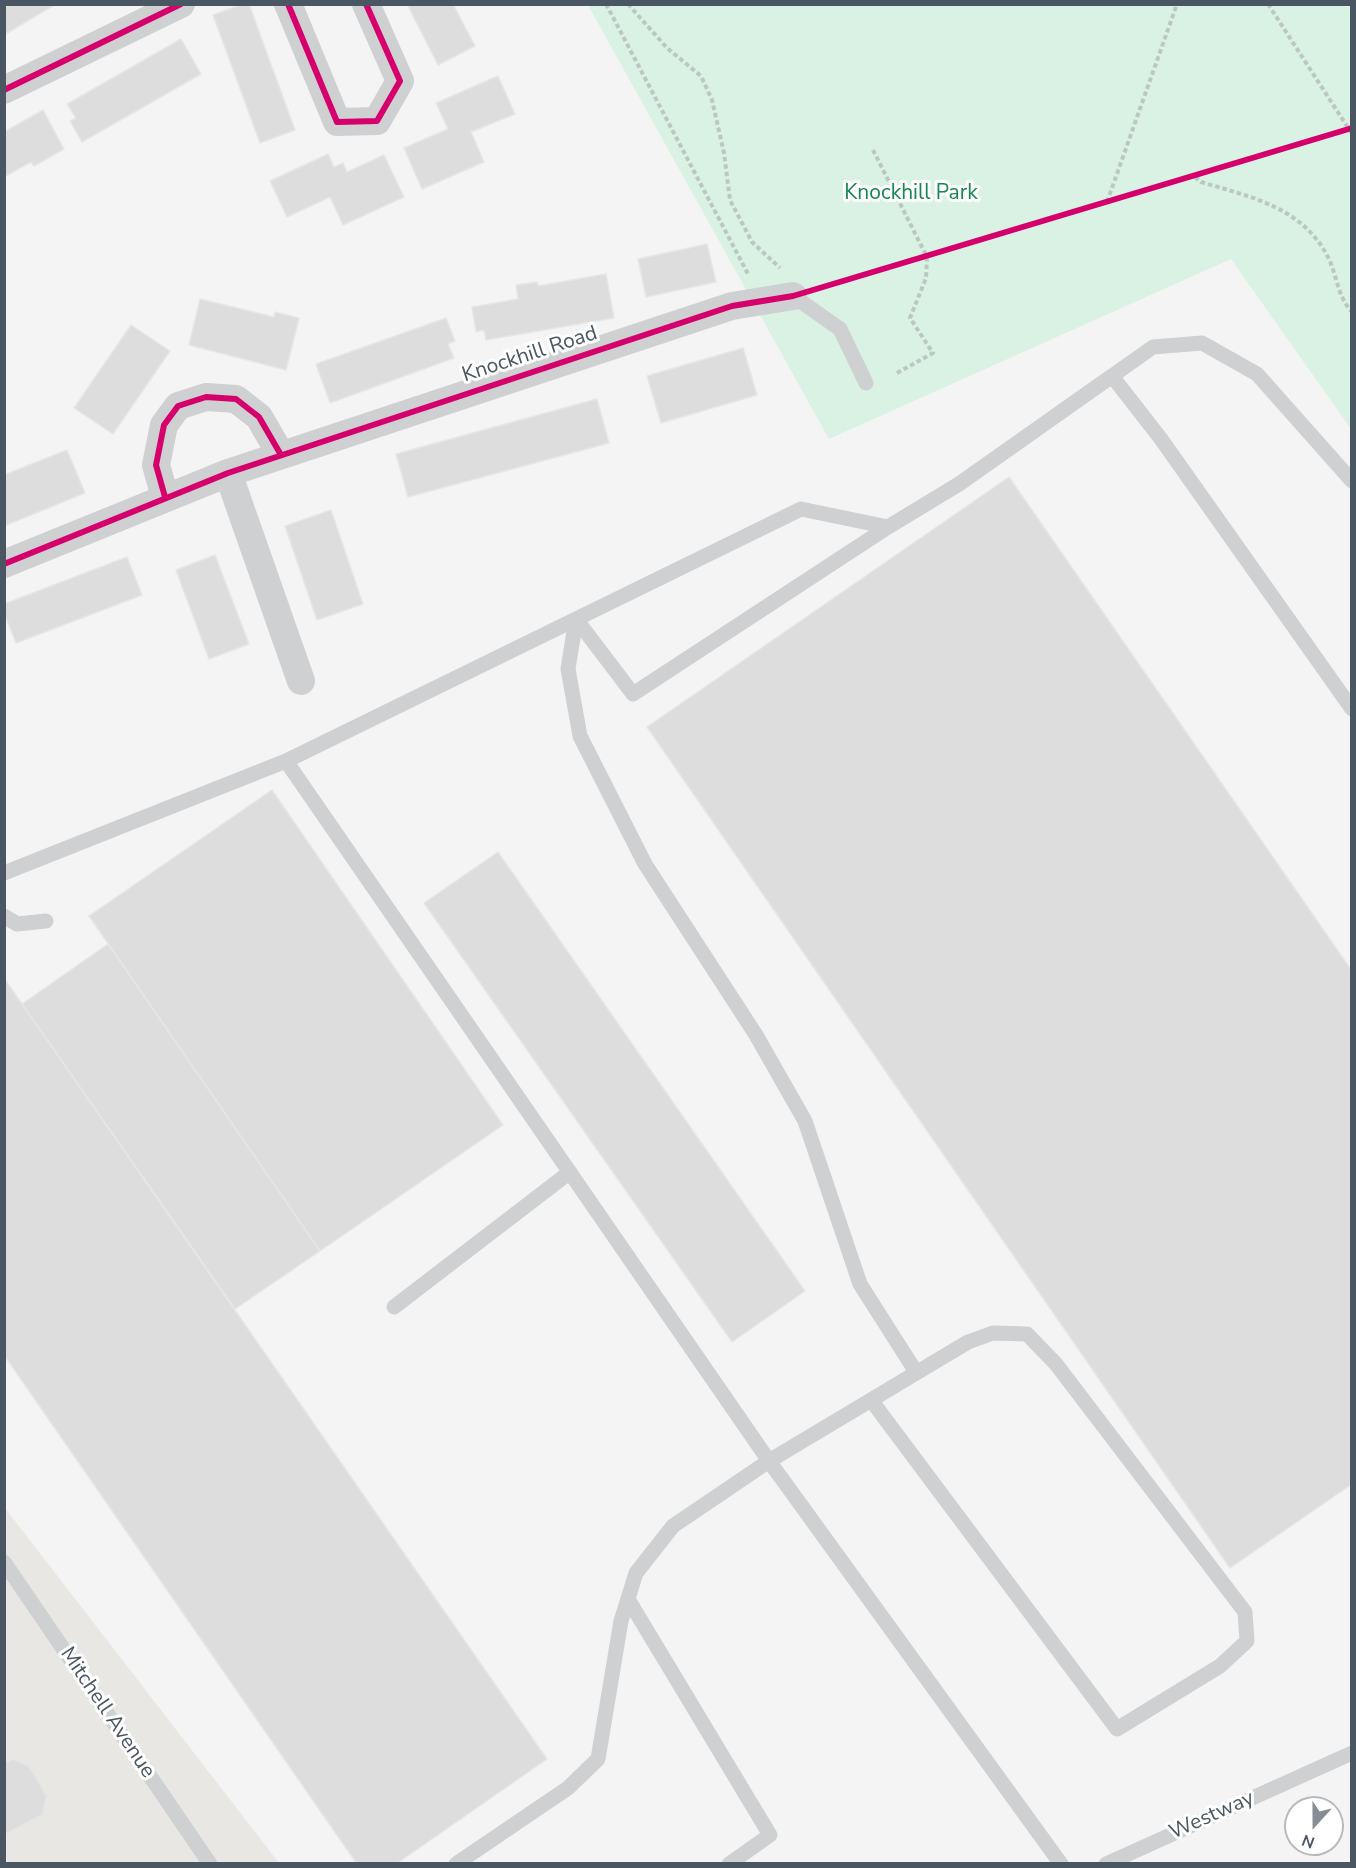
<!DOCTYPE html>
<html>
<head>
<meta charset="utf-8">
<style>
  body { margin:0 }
  #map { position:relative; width:1356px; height:1868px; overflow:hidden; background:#f4f4f4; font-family:"Nunito Sans",sans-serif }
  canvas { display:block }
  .frame { position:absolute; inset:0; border:6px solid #4a5661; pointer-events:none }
  .north { position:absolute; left:1284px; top:1796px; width:60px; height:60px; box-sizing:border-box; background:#fff; border:2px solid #b7bbc0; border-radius:50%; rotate:201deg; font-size:16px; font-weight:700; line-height:24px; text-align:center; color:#4a5661 }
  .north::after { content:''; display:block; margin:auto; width:21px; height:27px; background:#868d94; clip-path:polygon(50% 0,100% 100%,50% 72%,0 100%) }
</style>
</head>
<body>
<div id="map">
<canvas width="1356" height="1868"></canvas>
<div class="frame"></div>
<div class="north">N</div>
</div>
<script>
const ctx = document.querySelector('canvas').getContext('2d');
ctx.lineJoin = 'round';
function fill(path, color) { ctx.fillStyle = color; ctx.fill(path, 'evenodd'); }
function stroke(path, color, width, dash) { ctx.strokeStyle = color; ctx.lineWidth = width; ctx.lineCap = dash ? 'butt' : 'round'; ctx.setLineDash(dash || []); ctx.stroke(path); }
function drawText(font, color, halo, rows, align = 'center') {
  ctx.font = font + ' "Nunito Sans",sans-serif'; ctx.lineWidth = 6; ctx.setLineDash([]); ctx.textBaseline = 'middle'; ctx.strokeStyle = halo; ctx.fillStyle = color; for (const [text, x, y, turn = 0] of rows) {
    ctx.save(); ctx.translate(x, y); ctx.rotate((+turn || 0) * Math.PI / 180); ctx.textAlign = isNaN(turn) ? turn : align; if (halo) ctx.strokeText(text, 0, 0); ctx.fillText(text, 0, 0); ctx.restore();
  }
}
fill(new Path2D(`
  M 5,1508 L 279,1863 L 5,1863 Z`), '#e8e7e3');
fill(new Path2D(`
  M 588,5 L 1351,5 L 1351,429 L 1231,259 L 829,439 Z`), '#d9f2e3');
const building = new Path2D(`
  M 4,4 L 56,4 L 4,35 Z
  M 243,4 L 249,4 L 295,130 L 260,143 L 213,15 Z
  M 407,4 L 453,4 L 475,46 L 438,65 Z
  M 181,39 L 201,74 L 82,142 L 70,121 L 76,118 L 67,104 Z
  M 498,76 L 515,114 L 471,132 L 484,162 L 422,189 L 404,148 L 448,129 L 436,103 Z
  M 43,110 L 64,149 L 34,166 L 31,162 L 4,177 L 4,132 Z
  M 328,154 L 334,167 L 343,163 L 347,172 L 384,155 L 404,197 L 343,225 L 330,197 L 287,217 L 270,181 Z
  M 707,244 L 716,282 L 646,297 L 638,259 Z
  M 606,274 L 614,318 L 486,340 L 484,330 L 476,332 L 472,307 L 518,299 L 516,285 L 537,282 L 538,286 Z
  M 200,299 L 274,317 L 275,312 L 299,318 L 286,370 L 189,345 Z
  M 446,318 L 455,341 L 448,344 L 454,358 L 330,403 L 316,364 Z
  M 131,325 L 170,351 L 113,434 L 74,408 Z
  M 743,348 L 757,395 L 661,423 L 647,376 Z
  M 597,399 L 609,443 L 408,497 L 396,454 Z
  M 67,450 L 85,493 L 4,526 L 4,475 Z
  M 1009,477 L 1352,971 L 1352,1484 L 1230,1568 L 647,727 Z
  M 331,510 L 363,604 L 317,620 L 285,526 Z
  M 215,555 L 249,644 L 209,659 L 176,570 Z
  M 127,557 L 142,595 L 16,643 L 4,613 L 4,604 Z
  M 272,790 L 503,1125 L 320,1251 L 89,916 Z
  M 498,852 L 805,1291 L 732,1342 L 424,903 Z
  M 108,944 L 320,1251 L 235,1309 L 22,1004 Z
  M 4,978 L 547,1759 L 396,1864 L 357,1864 L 4,1355 Z
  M 13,1759 L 29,1766 L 47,1796 L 42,1815 L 4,1835 L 4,1763 Z`);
fill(building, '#ddddde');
stroke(building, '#e5e6e7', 1.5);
stroke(new Path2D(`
  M 606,4 L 748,274
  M 628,4 L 667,48 L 701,76 L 712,100 L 724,153 L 730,200 L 752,242 L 780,268
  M 1268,4 L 1352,134
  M 873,150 L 927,257 L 926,278 L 910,318 L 933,353 L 897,373
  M 1195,177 L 1201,182 C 1251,197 1302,207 1328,257 C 1337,275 1337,296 1352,312
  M 1107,202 L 1177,4
  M 821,288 L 1352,128`), '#bcc7c4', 4, [4.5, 3]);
stroke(new Path2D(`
  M 793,296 L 840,329 L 866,383
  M 1352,481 L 1257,374 L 1202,343 L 1153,347 L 1112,376 L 1161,439 L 1352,709
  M 888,527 L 633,694 L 576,619 L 568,669 L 580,736 L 645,864 L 756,1035 L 805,1121 L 860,1284 L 916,1372
  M 286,761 L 769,1461 L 1061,1864
  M 4,873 L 286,761 L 801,509 L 888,527 L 959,484 L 1112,376
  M 4,916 L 17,924 L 46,921
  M 394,1307 L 570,1172
  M 4,1562 L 210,1864
  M 628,1599 L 770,1835 L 729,1864
  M 456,1864 L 568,1788 L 598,1759 L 621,1621 L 636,1573 L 673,1526 L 769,1461 L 968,1342 L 993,1333 L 1027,1334 L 1056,1364 L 1245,1612 L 1247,1641 L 1220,1666 L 1117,1729 L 871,1400
  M 1106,1864 L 1352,1753`), '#ced0d2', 15);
stroke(new Path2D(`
  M 288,4 L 337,122 L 377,121 L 400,81 L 366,4
  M 4,90 L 181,4
  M 228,473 L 301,681
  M 165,497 L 156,465 L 164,425 L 178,406 L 206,397 L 236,399 L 259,417 L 281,455
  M 4,564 L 228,473 L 732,306 L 793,296`), '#ced0d2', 28);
stroke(new Path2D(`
  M 288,4 L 337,122 L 377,121 L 400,81 L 366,4
  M 4,90 L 181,4
  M 165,497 L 156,465 L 164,425 L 178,406 L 206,397 L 236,399 L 259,417 L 281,455
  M 4,564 L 228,473 L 732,306 L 793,296 L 1352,128`), '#d6006c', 6);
drawText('21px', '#17864f', '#fff', [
  ["Knockhill Park",911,194]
]);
drawText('21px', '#4a5661', '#fff', [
  ["Knockhill Road",530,355,-18],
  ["Mitchell Avenue",107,1713,56],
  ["Westway",1212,1816,-24]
]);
</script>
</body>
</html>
